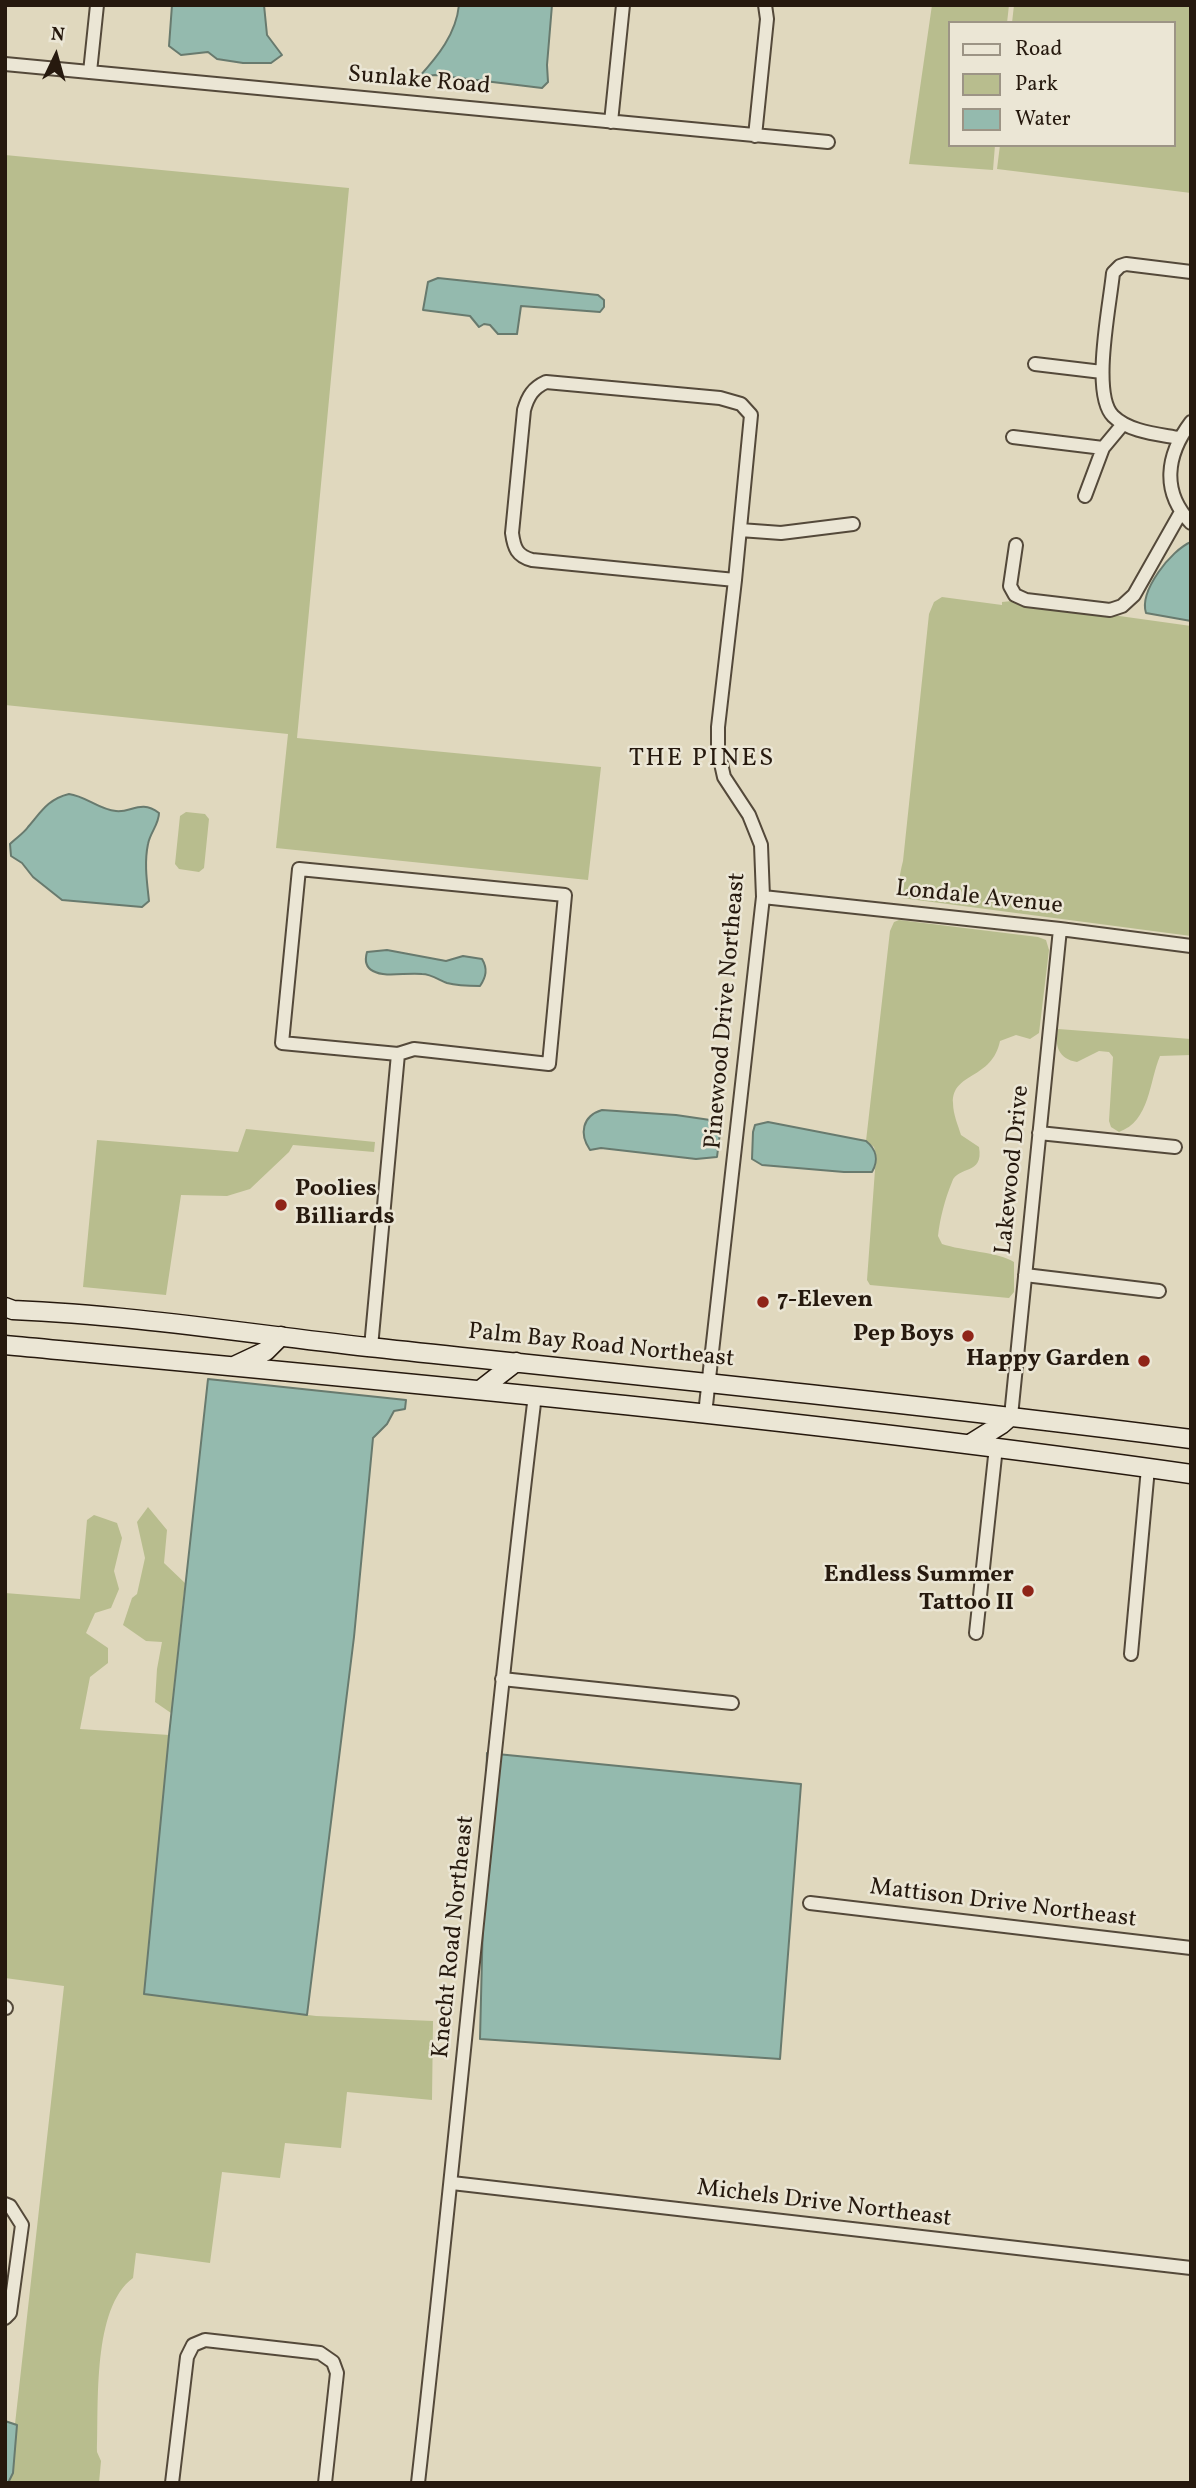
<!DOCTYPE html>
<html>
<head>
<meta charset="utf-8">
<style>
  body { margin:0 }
  #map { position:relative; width:1196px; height:2488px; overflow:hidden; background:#e0d8be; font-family:Vollkorn,serif }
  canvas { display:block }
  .frame { position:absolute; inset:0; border:7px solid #26190e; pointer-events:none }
  .legend { position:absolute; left:948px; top:21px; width:228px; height:126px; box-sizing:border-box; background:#ebe6d5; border:2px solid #9c9485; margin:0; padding:9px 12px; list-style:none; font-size:21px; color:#26190e }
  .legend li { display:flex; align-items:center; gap:14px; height:35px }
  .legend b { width:35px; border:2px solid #9c9485 }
  .north { position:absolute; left:21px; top:21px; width:70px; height:70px; -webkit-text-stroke:5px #ebe6d5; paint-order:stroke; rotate:5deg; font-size:19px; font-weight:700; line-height:28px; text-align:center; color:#26190e }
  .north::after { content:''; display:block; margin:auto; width:24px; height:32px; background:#26190e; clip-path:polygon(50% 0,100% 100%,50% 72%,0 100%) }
</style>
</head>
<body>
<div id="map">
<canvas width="1196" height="2488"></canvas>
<div class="frame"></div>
<ul class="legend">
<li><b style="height:9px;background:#ebe6d5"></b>Road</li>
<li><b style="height:19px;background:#b8bd8e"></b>Park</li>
<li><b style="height:19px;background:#94baae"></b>Water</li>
</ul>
<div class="north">N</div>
</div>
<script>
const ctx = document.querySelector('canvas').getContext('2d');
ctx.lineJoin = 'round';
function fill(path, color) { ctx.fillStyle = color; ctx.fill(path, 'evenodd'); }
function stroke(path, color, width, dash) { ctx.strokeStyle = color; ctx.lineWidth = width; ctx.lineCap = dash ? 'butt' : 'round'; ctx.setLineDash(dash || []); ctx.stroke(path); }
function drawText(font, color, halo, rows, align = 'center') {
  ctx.font = font + ' Vollkorn,serif'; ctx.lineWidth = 5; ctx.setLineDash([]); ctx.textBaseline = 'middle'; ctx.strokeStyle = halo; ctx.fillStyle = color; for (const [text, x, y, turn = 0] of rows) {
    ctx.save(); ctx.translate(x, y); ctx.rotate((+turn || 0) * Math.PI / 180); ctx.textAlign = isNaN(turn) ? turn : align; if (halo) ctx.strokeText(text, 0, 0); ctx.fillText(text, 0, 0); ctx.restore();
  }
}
fill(new Path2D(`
  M 932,5 L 1009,5 L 1007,23 L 949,23 L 949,145 L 995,145 L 993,170 L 909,164 Z
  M 1014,5 L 1191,5 L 1191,193 L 997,169 L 1000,145 L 1173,145 L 1173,23 L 1012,23 Z
  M 5,155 L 349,188 L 297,738 L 601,767 L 588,880 L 276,848 L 288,734 L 5,705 Z
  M 942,597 L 1002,605 L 1002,602 L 1012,601 L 1191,626 L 1191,936 L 902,898 C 897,885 900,873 903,861 L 929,614 L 934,602 Z
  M 186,812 L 205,814 L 209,819 L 204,868 L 199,872 L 179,869 L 175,864 L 180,816 Z
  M 899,920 L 1038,937 L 1046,940 L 1049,950 L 1039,1033 L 1030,1039 L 1016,1035 L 1000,1041 C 992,1080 952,1072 953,1103 C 953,1114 958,1125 961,1135 L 979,1147 C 984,1176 958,1165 952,1182 C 945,1199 940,1218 938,1236 L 942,1244 C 962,1251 999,1252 1014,1262 L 1014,1292 L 1009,1298 L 870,1285 L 867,1280 L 876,1156 L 874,1147 L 866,1141 L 890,931 L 894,922 Z
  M 1058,1029 L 1191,1039 L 1191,1055 L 1160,1056 C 1149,1082 1150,1121 1119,1132 L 1111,1127 L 1109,1121 L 1113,1057 L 1109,1052 L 1099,1051 L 1077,1062 C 1059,1059 1054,1046 1058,1029 Z
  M 246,1129 L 375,1142 L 374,1152 L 293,1145 L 289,1152 L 250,1189 L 227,1196 L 181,1195 L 166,1295 L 83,1287 L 97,1140 L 238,1152 Z
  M 148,1507 L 167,1530 L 164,1563 L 185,1583 L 171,1713 L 155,1702 L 157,1669 L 162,1642 L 146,1641 L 123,1625 L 132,1598 L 137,1594 L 145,1558 L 137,1522 Z
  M 94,1515 L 117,1523 L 122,1538 L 114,1571 L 119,1589 L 111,1608 L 95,1613 L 86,1633 L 108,1648 L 108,1663 L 90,1677 L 80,1729 L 169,1735 L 144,1994 L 316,2016 L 433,2021 L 432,2100 L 347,2092 L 341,2148 L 285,2143 L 280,2178 L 222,2172 L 210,2263 L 136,2253 L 133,2278 C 92,2308 99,2404 97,2452 L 101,2461 L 99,2483 L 8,2483 L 13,2473 L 17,2425 L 15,2424 L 64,1986 L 5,1978 L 5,1593 L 80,1599 L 87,1520 Z`), '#b8bd8e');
const water = new Path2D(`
  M 172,5 L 264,5 L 267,35 L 282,55 L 271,63 L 243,63 L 217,59 L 208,52 L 181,55 L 169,46 Z
  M 459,5 L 552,5 L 547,65 L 548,82 L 542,88 L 435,75 L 419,77 C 438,56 456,34 459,5 Z
  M 438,278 L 598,295 L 604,300 L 604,307 L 600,312 L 521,306 L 517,334 L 498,334 L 490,325 L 484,324 L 479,327 L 470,316 L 423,310 L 428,282 Z
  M 1191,542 L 1191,621 L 1146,613 C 1139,591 1171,550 1191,542 Z
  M 69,794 C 86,796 99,810 116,811 C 131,813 141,799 159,813 C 159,824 150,833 148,844 C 144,863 147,882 149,901 L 142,907 L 62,900 L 33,877 L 22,863 L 11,856 L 10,844 C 16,838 24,833 28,827 C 41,812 48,799 69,794 Z
  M 387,950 L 446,961 L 463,956 L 482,959 C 488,969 486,977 480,986 C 470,986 458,986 447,983 C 439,980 431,974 422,974 C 407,972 386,978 373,971 C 365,967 365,959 367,952 Z
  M 602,1110 L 676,1115 L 717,1121 L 720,1133 L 717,1157 L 696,1159 L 601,1148 L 590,1150 C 579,1134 582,1116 602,1110 Z
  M 768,1122 L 866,1141 C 876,1149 879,1160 872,1172 L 844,1172 L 762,1165 L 752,1159 L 753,1132 L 755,1125 Z
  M 208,1379 L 406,1400 L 405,1409 L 394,1411 L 387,1424 L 373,1438 L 354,1637 L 307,2015 L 144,1994 L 169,1735 Z
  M 487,1753 L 801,1784 L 780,2059 L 480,2039 Z
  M 5,2421 L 17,2425 L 13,2473 L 8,2483 L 5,2483 Z`);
fill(water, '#94baae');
stroke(water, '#687a6e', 2);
const minor = new Path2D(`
  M 5,64 L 828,142
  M 90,72 L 97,5
  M 611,122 L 623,5
  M 755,136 L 767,19 L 765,5
  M 1035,364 L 1102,372
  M 546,382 L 720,398 L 741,404 L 751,415 L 735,580 L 532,560 C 517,556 514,548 512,533 L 524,410 C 528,396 533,388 546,382 Z
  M 1191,422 C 1166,455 1161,492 1191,523
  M 1013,437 L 1103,448 L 1123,424
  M 1179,438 C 1158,434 1129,432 1113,416 C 1091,394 1110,305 1113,273 L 1120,266 L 1126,264 L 1191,272
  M 1085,496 L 1103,448
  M 740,530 L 781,533 L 853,524
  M 1016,545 L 1010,586 L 1015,595 L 1026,600 L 1110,610 L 1122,606 L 1134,595 L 1181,512
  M 299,869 L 565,895 L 549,1064 L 414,1049 L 398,1054 L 282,1043 Z
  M 763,897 L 1060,929 L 1191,946
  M 1039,1133 L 1175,1147
  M 1025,1275 L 1159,1291
  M 371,1347 L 398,1054
  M 705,1414 L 763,897 L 761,845 L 749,815 L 724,777 L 718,750 L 718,727 L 735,580
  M 1011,1416 L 1060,929
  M 976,1633 L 996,1447
  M 1131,1654 L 1148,1468
  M 502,1679 L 732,1703
  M 810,1903 L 1191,1948
  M 5,2007 L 6,2008
  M 452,2183 L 1191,2268
  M 5,2204 L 10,2206 L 22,2225 L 10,2313 L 5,2318
  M 172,2483 L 187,2357 L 193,2345 L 205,2340 L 320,2353 L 333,2362 L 337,2373 L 325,2483
  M 418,2483 C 459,2120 491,1757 535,1395`);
const secondary = new Path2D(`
  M 5,1307 L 13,1310 C 132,1315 250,1334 368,1347 C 643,1376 917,1404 1191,1439
  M 5,1345 C 401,1382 797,1418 1191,1474
  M 234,1366 L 266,1351 L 281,1336
  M 480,1390 L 516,1362
  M 970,1444 L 1002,1424 L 1011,1416`);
stroke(minor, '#54493a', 16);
stroke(secondary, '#26190e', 21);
stroke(minor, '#ebe6d5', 12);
stroke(secondary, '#ebe6d5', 18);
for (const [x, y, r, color] of [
  [281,1205,7,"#8f2418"],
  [763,1302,7,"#8f2418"],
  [968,1336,7,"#8f2418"],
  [1144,1361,7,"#8f2418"],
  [1028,1591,7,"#8f2418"]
]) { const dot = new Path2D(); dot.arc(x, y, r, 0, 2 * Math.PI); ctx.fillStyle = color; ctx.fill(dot); stroke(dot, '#ebe6d5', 2.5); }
drawText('24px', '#26190e', '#ebe6d5', [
  ["Sunlake Road",419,82,5],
  ["Londale Avenue",979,899,6],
  ["Pinewood Drive Northeast",727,1011,-85],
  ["Lakewood Drive",1014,1170,-84],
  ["Palm Bay Road Northeast",601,1347,6],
  ["Mattison Drive Northeast",1003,1905,7],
  ["Knecht Road Northeast",455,1937,-84],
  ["Michels Drive Northeast",824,2205,7]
]);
drawText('bold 24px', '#26190e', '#ebe6d5', [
  ["Poolies",295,1191,"left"],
  ["Billiards",295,1219,"left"],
  ["7-Eleven",777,1302,"left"],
  ["Pep Boys",954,1336],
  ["Happy Garden",1130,1361],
  ["Endless Summer",1014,1577],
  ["Tattoo II",1014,1605]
], 'right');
ctx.letterSpacing = '2px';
drawText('26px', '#26190e', '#ebe6d5', [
  ["THE PINES",702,760]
]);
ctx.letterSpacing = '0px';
</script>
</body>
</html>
